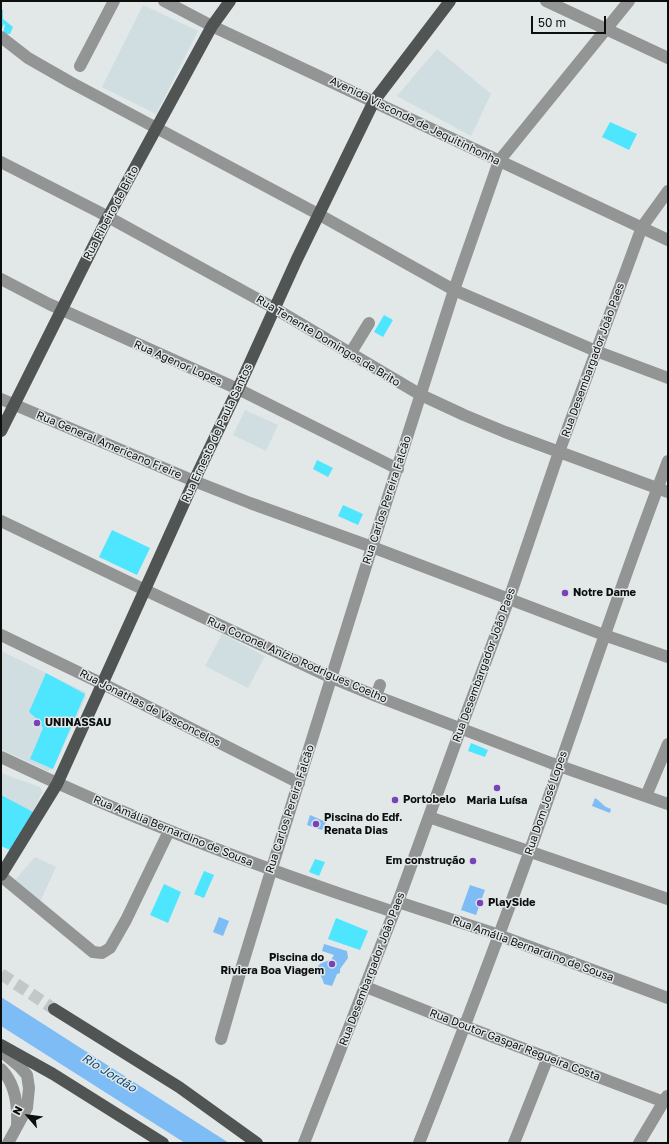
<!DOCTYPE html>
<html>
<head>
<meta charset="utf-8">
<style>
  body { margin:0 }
  #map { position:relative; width:669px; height:1144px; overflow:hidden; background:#e2e7e8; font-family:"Golos Text",sans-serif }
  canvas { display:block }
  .frame { position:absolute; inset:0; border:2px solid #0d0f0f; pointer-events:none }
  .north { position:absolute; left:8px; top:1096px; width:40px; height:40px; -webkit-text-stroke:3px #e2e7e8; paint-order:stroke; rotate:298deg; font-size:11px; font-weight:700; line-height:16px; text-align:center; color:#0d0f0f }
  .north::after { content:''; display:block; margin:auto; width:14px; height:18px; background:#0d0f0f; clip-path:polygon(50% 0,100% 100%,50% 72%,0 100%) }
  .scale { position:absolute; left:531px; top:16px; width:75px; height:18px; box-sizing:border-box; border:2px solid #0d0f0f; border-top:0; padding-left:5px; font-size:12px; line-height:14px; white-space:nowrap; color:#0d0f0f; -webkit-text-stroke:3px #e2e7e8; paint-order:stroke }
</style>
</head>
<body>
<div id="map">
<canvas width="669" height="1144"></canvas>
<div class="frame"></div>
<div class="north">N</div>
<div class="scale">50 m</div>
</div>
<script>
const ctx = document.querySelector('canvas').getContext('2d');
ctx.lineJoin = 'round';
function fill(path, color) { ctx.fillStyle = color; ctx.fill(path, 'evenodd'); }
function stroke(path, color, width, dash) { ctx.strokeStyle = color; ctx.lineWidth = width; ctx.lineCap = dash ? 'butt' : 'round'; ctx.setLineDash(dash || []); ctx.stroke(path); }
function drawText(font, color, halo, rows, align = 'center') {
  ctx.font = font + ' "Golos Text",sans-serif'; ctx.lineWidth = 3; ctx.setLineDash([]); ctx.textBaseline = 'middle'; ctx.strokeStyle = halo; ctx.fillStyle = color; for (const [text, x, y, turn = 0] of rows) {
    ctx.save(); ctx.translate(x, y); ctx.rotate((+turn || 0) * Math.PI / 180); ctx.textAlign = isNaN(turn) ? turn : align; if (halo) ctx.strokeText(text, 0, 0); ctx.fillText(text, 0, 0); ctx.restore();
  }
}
fill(new Path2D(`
  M 143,5 L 198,31 L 156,114 L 102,87 Z
  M 437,49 L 491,94 L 471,136 L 397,96 Z
  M 245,410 L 278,425 L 266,451 L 233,435 Z
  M 222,634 L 265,656 L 248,688 L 205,666 Z
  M 1,651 L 85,692 L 86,697 L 53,769 L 47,771 L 1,749 Z
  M 1,773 L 40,787 L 42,792 L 33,812 L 1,797 Z
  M 35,857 L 56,867 L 38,906 L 11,885 Z`), '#d0dee1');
fill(new Path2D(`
  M 1,9 L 3,10 L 3,19 L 13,27 L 10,34 L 3,34 L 5,25 L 4,24 L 1,30 Z
  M 610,122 L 637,134 L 629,150 L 602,137 Z
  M 384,315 L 393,320 L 383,337 L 374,332 Z
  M 317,460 L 333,468 L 328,477 L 313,469 Z
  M 343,505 L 363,514 L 358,525 L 338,516 Z
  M 112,530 L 150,548 L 137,575 L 99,557 Z
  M 46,673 L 85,694 L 53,769 L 30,759 L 43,728 L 37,719 L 29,712 Z
  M 471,743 L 488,750 L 485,757 L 468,751 Z
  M 1,795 L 33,812 L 14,852 L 1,846 Z
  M 315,859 L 325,862 L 319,876 L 309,872 Z
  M 204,871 L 214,875 L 204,898 L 194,894 Z
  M 164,884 L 181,892 L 168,923 L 150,915 Z
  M 336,918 L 368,931 L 360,950 L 328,939 Z`), '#4ee6fe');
fill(new Path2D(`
  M 595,798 C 602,802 603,807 611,809 L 610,813 L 592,806 Z
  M 310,815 L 326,822 L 322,830 L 307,825 Z
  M 470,885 L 485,890 L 476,915 L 461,910 Z
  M 219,917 L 229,921 L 223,936 L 213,932 Z
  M 324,944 L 347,951 L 348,958 L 340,969 L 340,973 L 337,974 L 332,986 L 324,984 C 321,970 308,966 331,960 L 334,955 L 322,951 Z
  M 1,997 L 229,1143 L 185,1143 L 1,1026 Z`), '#7ebcf5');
stroke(new Path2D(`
  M 1,974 L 54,1009`), '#c2c7c7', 12, [12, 6]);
stroke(new Path2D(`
  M 164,1 L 212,26 L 668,240
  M 546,1 L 668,58
  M 1,37 L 28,58 L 70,82 L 318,214 L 454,290 L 596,351 L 668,378
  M 80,66 L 114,1
  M 1,162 L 99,212 L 274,308 L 421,395 L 464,415 L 505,432 L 668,492
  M 1,279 L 49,304 L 238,389 L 398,469
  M 350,354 L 369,323
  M 1,399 L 194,481 L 250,503 L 372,547 L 604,635 L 668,657
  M 1,521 L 145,590 L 332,678 L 376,696 L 551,763 L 668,804
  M 1,635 L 111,688 L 299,783
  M 376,696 L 380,685
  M 1,757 C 128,818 260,868 394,912
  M 646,796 L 668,744
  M 429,817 L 668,899
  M 1,876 L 93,952 L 102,953 L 110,948 L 126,920 L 169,831
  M 398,902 L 490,932 L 668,998
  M 366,987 L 459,1024 L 664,1102
  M 221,1039 L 242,966 L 271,871 L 372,547 L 454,290 L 499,161 L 629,1
  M 1,1051 L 20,1067 L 27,1075 L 29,1088 L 27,1108 L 8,1143
  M 1,1069 C 16,1084 18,1105 17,1125
  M 304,1143 L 398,902 L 461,728 L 509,599 L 559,452 L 642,227 L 668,191
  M 419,1143 C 457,1047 494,950 529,853 C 576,722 618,590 668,461
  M 514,1143 L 548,1057
  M 639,1143 L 667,1096`), '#939595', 12);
stroke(new Path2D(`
  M 1,431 L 108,217 L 212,26 L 230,1
  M 1,875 L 57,784 L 194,481 L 238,389 L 297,259 L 374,101 L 450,1
  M 54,1009 L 179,1087 L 257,1143
  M 1,1045 L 53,1074 L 163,1143`), '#505453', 12);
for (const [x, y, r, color] of [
  [565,593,4,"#7942b8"],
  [37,723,4,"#7942b8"],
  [497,788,4,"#7942b8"],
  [395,800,4,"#7942b8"],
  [316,824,4,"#7942b8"],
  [473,861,4,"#7942b8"],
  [480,903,4,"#7942b8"],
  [332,964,4,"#7942b8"]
]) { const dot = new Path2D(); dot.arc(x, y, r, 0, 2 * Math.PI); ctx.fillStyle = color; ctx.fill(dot); stroke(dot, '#e2e7e8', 1.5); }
drawText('11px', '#0d0f0f', '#e2e7e8', [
  ["Avenida Visconde de Jequitinhonha",415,121,26],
  ["Rua Ribeiro de Brito",111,213,-62],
  ["Rua Tenente Domingos de Brito",328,341,31],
  ["Rua Desembargador João Paes",593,360,-70],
  ["Rua Agenor Lopes",178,363,24],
  ["Rua Ernesto de Paula Santos",217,433,-65],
  ["Rua General Americano Freire",109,445,23],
  ["Rua Carlos Pereira Falcão",387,500,-72],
  ["Rua Coronel Anízio Rodrigues Coelho",297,660,24],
  ["Rua Desembargador João Paes",484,665,-70],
  ["Rua Jonathas de Vasconcelos",150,708,27],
  ["Rua Dom José Lopes",546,803,-71],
  ["Rua Carlos Pereira Falcão",290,809,-72],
  ["Rua Amália Bernardino de Sousa",173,831,22],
  ["Rua Amália Bernardino de Sousa",533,949,20],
  ["Rua Desembargador João Paes",372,969,-69],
  ["Rua Doutor Gaspar Regueira Costa",515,1045,21]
]);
drawText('bold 11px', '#0d0f0f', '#e2e7e8', [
  ["Notre Dame",573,593],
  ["UNINASSAU",45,723],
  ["Portobelo",403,800],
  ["Maria Luísa",497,801,"center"],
  ["Piscina do Edf.",324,818],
  ["Renata Dias",324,831],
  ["Em construção",465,861,"right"],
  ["PlaySide",488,903],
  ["Piscina do",324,958,"right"],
  ["Riviera Boa Viagem",324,971,"right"]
], 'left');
drawText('italic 12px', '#0d4a77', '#e2e7e8', [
  ["Rio Jordão",109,1073,32]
]);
</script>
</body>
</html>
